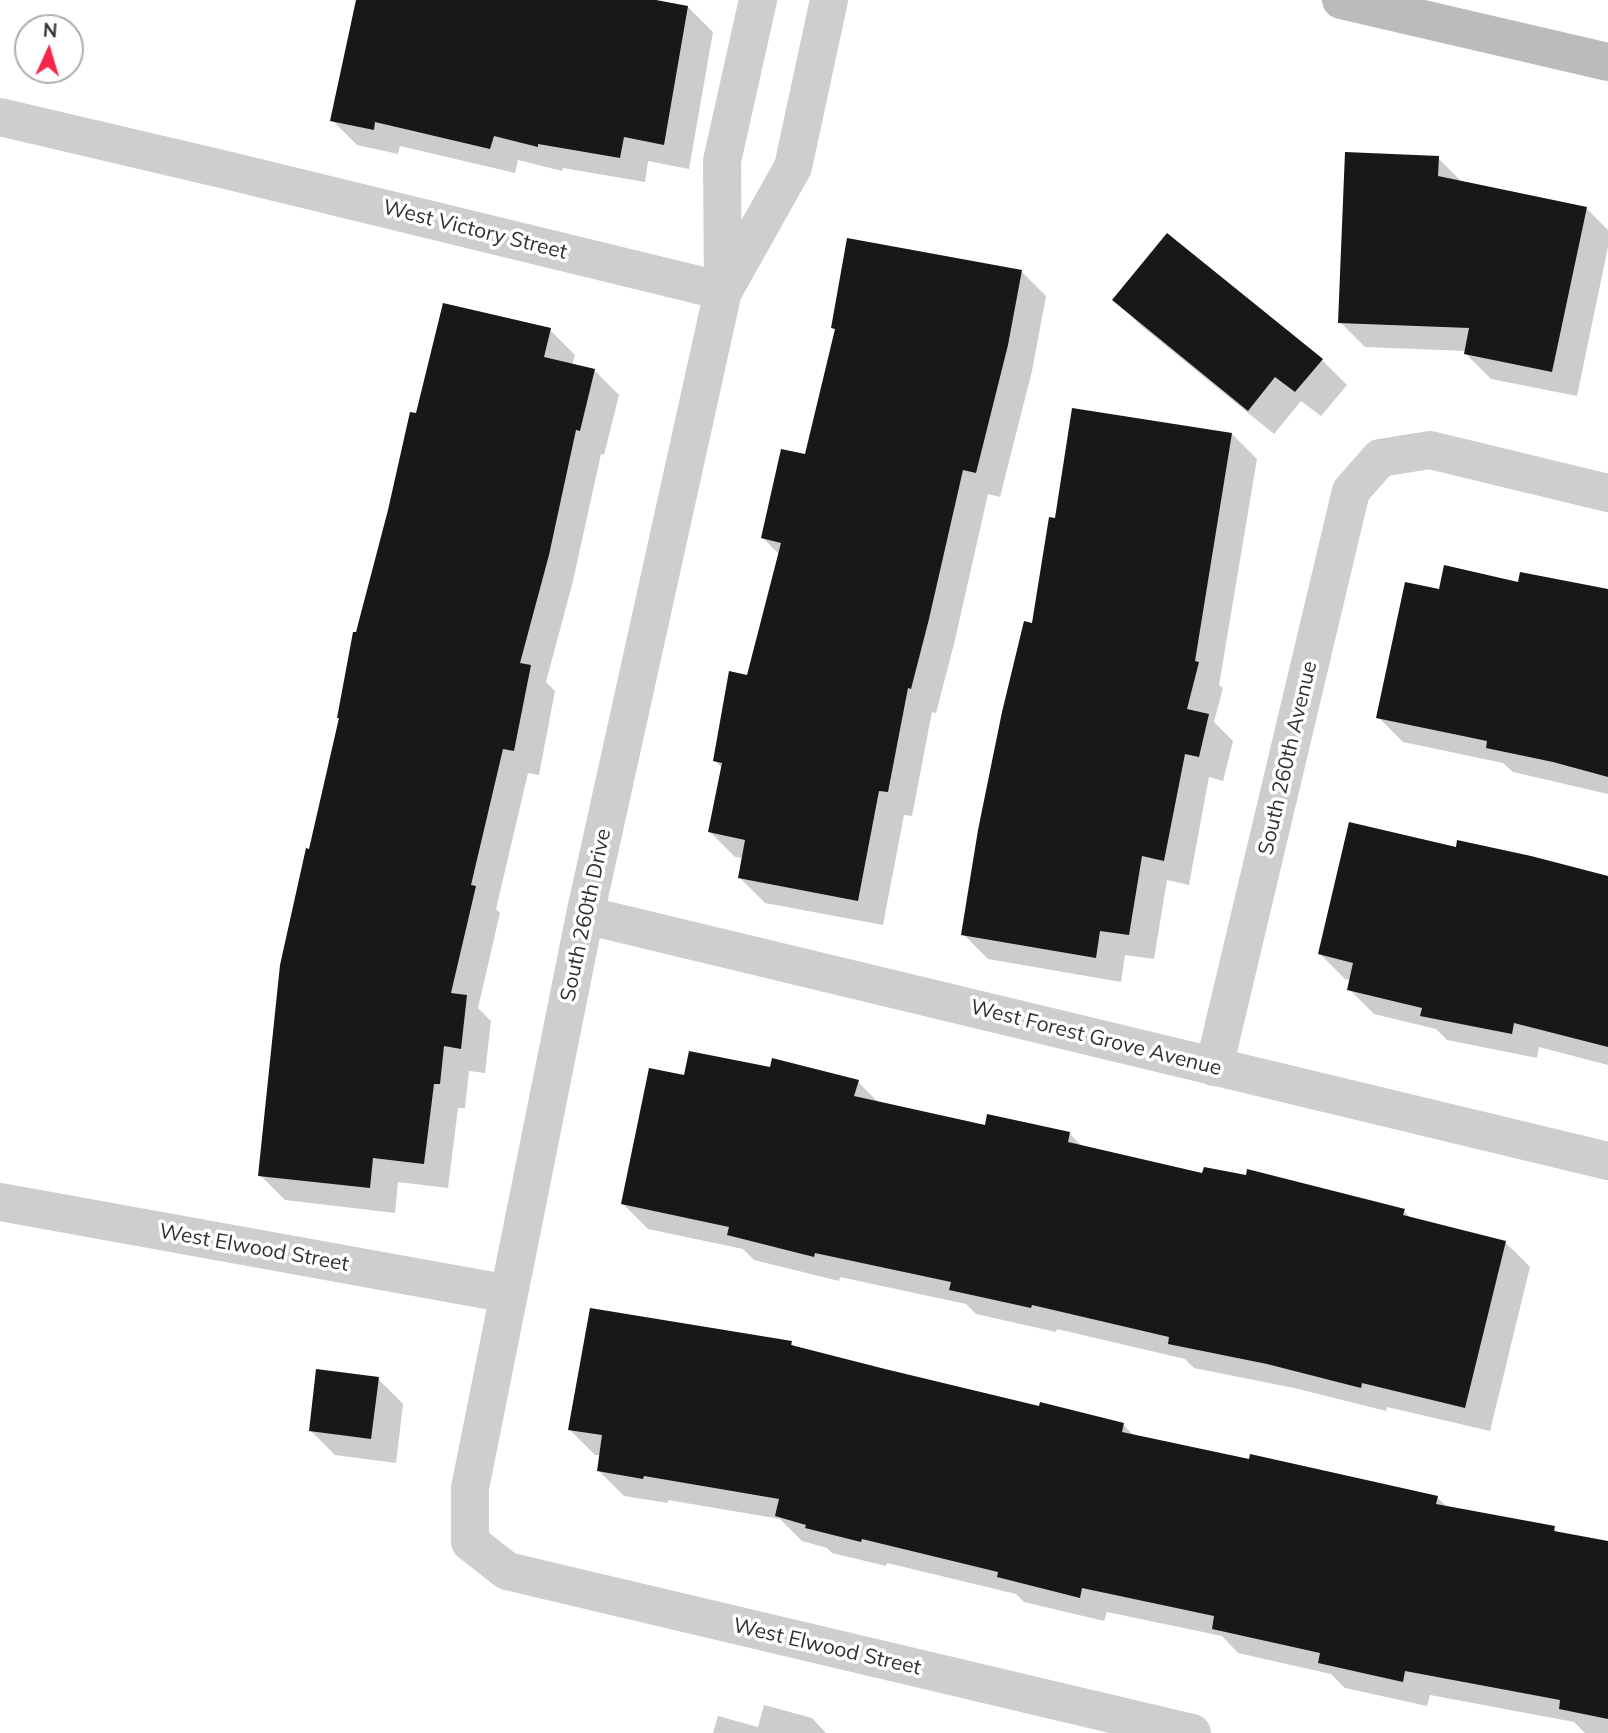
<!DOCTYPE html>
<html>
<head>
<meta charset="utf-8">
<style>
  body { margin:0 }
  #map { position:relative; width:1608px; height:1733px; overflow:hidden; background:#fff; font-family:Mulish,sans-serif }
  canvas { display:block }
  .north { position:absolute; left:14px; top:14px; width:70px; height:70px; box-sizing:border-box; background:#fff; border:2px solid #adadad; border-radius:50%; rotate:4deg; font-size:19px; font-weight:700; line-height:28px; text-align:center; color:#313131 }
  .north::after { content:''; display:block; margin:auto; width:24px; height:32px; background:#f7244b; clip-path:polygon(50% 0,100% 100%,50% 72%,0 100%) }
</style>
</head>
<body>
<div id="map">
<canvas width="1608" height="1733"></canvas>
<div class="north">N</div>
</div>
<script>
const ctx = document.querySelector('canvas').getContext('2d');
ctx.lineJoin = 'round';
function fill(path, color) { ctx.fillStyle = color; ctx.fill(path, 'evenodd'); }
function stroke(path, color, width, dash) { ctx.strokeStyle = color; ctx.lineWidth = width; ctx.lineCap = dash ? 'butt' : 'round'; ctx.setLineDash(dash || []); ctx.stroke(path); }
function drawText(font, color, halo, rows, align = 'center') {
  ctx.font = font + ' Mulish,sans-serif'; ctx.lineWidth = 7; ctx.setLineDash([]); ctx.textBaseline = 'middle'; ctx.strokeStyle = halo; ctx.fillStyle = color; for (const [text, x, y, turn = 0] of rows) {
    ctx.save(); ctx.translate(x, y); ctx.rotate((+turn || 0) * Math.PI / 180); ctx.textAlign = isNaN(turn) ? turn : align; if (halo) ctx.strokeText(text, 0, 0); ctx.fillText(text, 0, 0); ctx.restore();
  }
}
fill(new Path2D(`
  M 358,0 L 646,0 L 688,7 L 713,32 L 689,169 L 648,161 L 645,182 L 563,168 L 562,171 L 518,160 L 515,173 L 400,146 L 398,154 L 357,145 L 332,120 Z
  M 1438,158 L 1463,183 L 1586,208 L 1608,230 L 1608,247 L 1577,396 L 1491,379 L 1466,354 L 1466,351 L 1365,347 L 1340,322 Z
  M 1167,235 L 1322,360 L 1347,385 L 1321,416 L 1301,401 L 1274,434 L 1139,324 L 1114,299 Z
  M 1021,271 L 1046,296 L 1032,371 L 1000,497 L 988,494 L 954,644 L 936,713 L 932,712 L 912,816 L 904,815 L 883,925 L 765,903 L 740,878 L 743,858 L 735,857 L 710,832 L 723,769 L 714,760 L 748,677 L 780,555 L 763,538 L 806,456 L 836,331 L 833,327 Z
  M 550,330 L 575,355 L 572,365 L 594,370 L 619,395 L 604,455 L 601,454 L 573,581 L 546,682 L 555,691 L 539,775 L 528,773 L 496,909 L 500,913 L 478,1008 L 491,1021 L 485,1073 L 469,1071 L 465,1108 L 458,1108 L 448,1188 L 398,1182 L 395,1213 L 285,1200 L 260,1175 L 311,851 L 358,634 L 417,415 Z
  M 1232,434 L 1257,459 L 1219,685 L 1223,688 L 1214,722 L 1233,741 L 1223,781 L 1209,777 L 1189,885 L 1167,880 L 1154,959 L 1125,955 L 1121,982 L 988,959 L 963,934 L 1057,520 Z
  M 1519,584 L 1608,592 L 1608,794 L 1513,772 L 1503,763 L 1403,742 L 1378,717 L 1440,592 Z
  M 1457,849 L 1608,878 L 1608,1065 L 1539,1047 L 1537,1058 L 1447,1040 L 1436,1029 L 1374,1014 L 1349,989 L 1351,980 L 1345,979 L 1320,954 Z
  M 771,1069 L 858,1082 L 880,1104 L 986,1127 L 1070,1134 L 1083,1147 L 1204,1175 L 1404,1211 L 1413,1220 L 1505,1242 L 1530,1267 L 1490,1431 L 1387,1407 L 1386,1411 L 1294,1388 L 1194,1368 L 1185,1359 L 1057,1329 L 1056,1332 L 976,1314 L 966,1304 L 840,1277 L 839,1281 L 754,1260 L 743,1249 L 648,1229 L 623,1204 L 685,1077 Z
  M 791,1343 L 795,1347 L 1041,1408 L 1123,1424 L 1135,1437 L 1437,1497 L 1448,1508 L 1554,1528 L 1559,1534 L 1608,1543 L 1608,1733 L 1585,1733 L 1574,1722 L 1430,1695 L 1427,1706 L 1345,1688 L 1331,1674 L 1238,1653 L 1222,1636 L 1107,1612 L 1104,1621 L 1024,1602 L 1016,1594 L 887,1563 L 886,1566 L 832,1553 L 827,1548 L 802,1541 L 780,1519 L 668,1500 L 668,1503 L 624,1496 L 599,1471 L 601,1455 L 595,1455 L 570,1430 Z
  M 378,1379 L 403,1404 L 396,1463 L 335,1455 L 310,1430 Z
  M 764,1705 L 812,1718 L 826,1733 L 713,1733 L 718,1716 L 758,1727 Z`), '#0003');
fill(new Path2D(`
  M 356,0 L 656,0 L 688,6 L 664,145 L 624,137 L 620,158 L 538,144 L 538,147 L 494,136 L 490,149 L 375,122 L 374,130 L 330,121 Z
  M 1345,152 L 1439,156 L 1438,176 L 1587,207 L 1552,372 L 1464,354 L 1469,328 L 1338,323 Z
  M 1167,233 L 1323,359 L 1295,392 L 1275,377 L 1248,411 L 1112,300 Z
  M 847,238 L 1022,270 L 1008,345 L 976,473 L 963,470 L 929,619 L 911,689 L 908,688 L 888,792 L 879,791 L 858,901 L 738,878 L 745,840 L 708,832 L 722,763 L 713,761 L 729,671 L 747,675 L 781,543 L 761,538 L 781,449 L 805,454 L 835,329 L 831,328 Z
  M 443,303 L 551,328 L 544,357 L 595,369 L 580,431 L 576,430 L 549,555 L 520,663 L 531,665 L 514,751 L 503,749 L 471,885 L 476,886 L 451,993 L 467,995 L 461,1049 L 444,1046 L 440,1084 L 434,1084 L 424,1164 L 373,1158 L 370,1188 L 258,1176 L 280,965 L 306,848 L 309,849 L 339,718 L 337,718 L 353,632 L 356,632 L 388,510 L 410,412 L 416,413 Z
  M 1072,408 L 1232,433 L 1195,661 L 1199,662 L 1187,709 L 1209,714 L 1199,757 L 1185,754 L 1164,861 L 1142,856 L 1129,935 L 1100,931 L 1096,958 L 961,935 L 978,830 L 1002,712 L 1024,621 L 1032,623 L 1049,517 L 1055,518 Z
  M 1444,565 L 1518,582 L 1520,572 L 1608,589 L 1608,777 L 1553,762 L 1486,748 L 1487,741 L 1376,718 L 1405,582 L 1439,589 Z
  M 1349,822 L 1456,847 L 1457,840 L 1531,856 L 1608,876 L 1608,1047 L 1514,1023 L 1512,1034 L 1420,1016 L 1422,1008 L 1347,990 L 1353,963 L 1318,954 Z
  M 689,1051 L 770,1067 L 772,1058 L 859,1080 L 854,1096 L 985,1125 L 987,1114 L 1070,1132 L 1068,1142 L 1202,1173 L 1204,1167 L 1246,1175 L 1247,1169 L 1405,1209 L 1403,1215 L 1506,1241 L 1465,1408 L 1362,1383 L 1361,1388 L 1267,1364 L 1168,1344 L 1169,1337 L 1032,1305 L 1031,1308 L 949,1290 L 951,1282 L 815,1253 L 814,1257 L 727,1235 L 729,1227 L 621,1204 L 649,1068 L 684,1075 Z
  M 590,1308 L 792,1341 L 791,1345 L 885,1369 L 1039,1406 L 1040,1402 L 1124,1423 L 1122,1432 L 1249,1459 L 1250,1454 L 1438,1496 L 1436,1504 L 1555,1526 L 1554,1531 L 1608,1541 L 1608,1719 L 1559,1709 L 1560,1700 L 1405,1671 L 1403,1682 L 1318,1663 L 1320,1653 L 1212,1629 L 1214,1616 L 1082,1588 L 1080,1598 L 997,1577 L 998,1572 L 862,1539 L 861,1542 L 805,1528 L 806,1525 L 775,1516 L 779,1499 L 644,1476 L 643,1479 L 597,1471 L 602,1435 L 568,1430 Z
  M 316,1369 L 379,1377 L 371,1439 L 309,1431 Z`), '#181818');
stroke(new Path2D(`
  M 758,0 L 722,161 L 723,291 L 585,915 L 470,1488 L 470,1542 L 507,1571 L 1192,1733
  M 0,117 L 226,170 L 723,291
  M 724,290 L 793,167 L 829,0
  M 585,915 L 1608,1161
  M 1214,1067 L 1351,491 L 1380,458 L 1430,450 L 1608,493
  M 0,1202 L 509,1294`), '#cecece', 38);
stroke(new Path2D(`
  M 1341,0 L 1608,62`), '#bbb', 38);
drawText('21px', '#313131', '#fff', [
  ["West Victory Street",475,230,14],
  ["South 260th Avenue",1288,758,-77],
  ["South 260th Drive",586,915,-78],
  ["West Forest Grove Avenue",1096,1038,14],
  ["West Elwood Street",254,1248,10],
  ["West Elwood Street",827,1647,13]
]);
</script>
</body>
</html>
